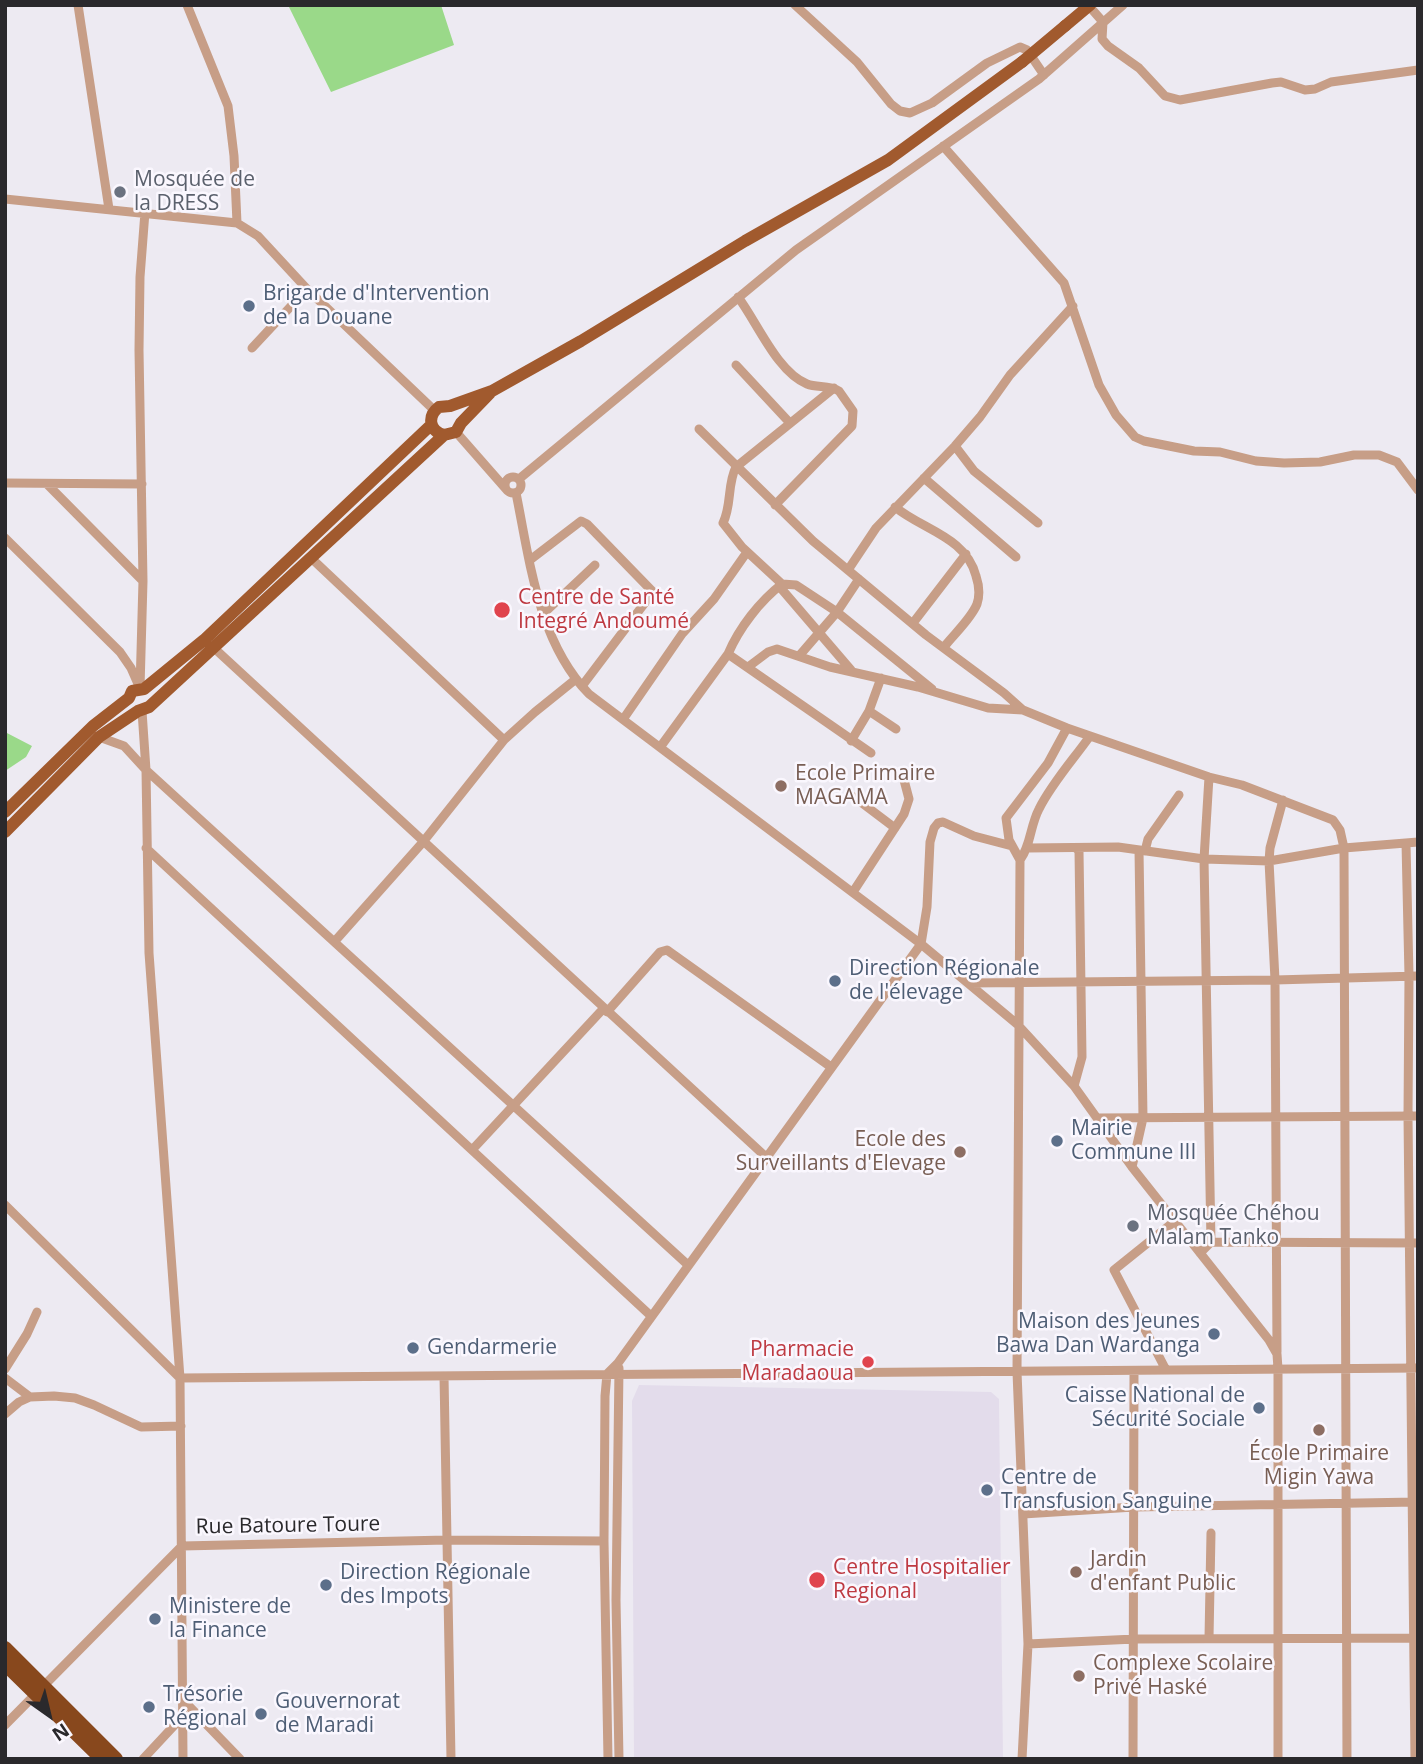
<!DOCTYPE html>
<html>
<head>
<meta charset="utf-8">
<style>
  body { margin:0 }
  #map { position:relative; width:1423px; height:1764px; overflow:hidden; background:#edeaf2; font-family:"Open Sans",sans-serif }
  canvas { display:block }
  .frame { position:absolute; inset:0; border:7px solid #2a292c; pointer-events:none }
  .north { position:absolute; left:14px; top:1680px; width:70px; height:70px; -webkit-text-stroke:5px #faf7fe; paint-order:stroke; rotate:146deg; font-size:19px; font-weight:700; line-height:28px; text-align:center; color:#2a292c }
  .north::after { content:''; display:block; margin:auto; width:24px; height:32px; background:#2a292c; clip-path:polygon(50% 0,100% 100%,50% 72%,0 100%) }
</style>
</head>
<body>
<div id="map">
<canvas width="1423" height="1764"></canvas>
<div class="frame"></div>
<div class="north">N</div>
</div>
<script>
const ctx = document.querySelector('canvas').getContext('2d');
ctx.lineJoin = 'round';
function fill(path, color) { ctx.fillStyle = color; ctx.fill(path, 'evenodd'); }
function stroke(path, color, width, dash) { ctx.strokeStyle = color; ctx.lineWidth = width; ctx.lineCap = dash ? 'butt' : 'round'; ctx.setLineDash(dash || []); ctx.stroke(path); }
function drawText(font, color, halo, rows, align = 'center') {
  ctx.font = font + ' "Open Sans",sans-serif'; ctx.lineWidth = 5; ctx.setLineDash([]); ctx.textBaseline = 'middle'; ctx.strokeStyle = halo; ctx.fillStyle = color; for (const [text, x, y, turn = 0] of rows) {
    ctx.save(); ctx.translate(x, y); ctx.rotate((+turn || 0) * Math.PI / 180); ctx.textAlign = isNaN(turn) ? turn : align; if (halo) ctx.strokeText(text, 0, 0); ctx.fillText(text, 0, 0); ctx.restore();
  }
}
fill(new Path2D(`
  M 639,1385 L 991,1392 L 999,1399 L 1003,1759 L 634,1759 L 632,1401 Z`), '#e3dceb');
fill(new Path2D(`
  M 288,5 L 441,5 L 454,45 L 331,92 Z
  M 5,732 L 32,746 L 26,757 L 5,771 Z`), '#9ad989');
stroke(new Path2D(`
  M 78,5 L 109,209
  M 187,5 L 228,106 L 234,156 L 237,223
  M 795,5 L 857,62 L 891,104 L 900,111 L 910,113 L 932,103 L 987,63 L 1020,47 L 1027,50 L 1044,75
  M 1089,6 L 1103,22 L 1102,39 L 1108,46 L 1139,68 L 1165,96 L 1180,100 L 1272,83 L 1281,82 L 1305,90 L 1315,89 L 1331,82 L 1418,70
  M 943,146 L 1064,283 L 1099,385 L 1116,415 L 1135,437 L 1144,441 L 1194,451 L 1220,452 L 1256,461 L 1284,463 L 1320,462 L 1354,455 L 1379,455 L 1397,462 L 1418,490
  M 5,199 L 237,223 L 258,236 L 307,289 L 434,410
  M 738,297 C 757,322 777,372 807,384 C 817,388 829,385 839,391 L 853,411 L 852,426 L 775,505
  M 252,348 L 307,289
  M 736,365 L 789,422
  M 834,388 L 736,467 C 727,484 732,505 723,523 L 742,547 L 782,584 L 796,585 L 837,612 L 859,579
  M 699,429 L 813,541 L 926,635 L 1004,693 L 1023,710 L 1067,728 L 1209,777 L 1242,785 L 1333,820 L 1340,830 L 1344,848 L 1347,1759
  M 456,432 L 506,489
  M 955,446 L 974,471 L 1038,523
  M505 485a8 8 0 1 1 16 0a8 8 0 1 1-16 0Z
  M 924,478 L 1016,557
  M 519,479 L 796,250 L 1039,79 L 1123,5
  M 5,483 L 142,484
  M 47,484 L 143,581
  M 516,493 C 530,562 538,641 589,694 L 921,944 L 1017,1024 L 1074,1086 L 1132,1167 L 1269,1340 L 1277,1354 L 1278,1369 L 1278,1759
  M 895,507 C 923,530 966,537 976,576 C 979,585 980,595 977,604 C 971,619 954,634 944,647
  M 5,538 L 120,652 L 131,668 L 138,684
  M 310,557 L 504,740
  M 530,560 L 581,521 L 587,524 L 653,592 L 582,686
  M 848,570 L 876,528 L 955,446 L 980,417 L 1010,375 L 1073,306
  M 779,586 L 851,670
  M 543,614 L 595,565
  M 913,623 L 966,554
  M 214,648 L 766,1157
  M 728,654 L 871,753
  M 799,656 L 837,612 L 932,689
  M 748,667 L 768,652 L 777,649 L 830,667 L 918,687 L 988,708 L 1023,710
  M 140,688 L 143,581 L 139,350 L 140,277 L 145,212
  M 142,711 L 146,770 L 149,953 L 180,1378 L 183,1759
  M 869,711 L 896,729
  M 624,718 L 682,634 L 714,599 L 747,552
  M 1067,728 L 1048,763 L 1006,818 L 1009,840 L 1020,860 C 1031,845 1030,826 1039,809 C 1052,783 1073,760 1090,736
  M 99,737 L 124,746 L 146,770 L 688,1265
  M 851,741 L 869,711 L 881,678
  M 661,746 L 728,654 C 739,628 760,601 782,584
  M 1209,777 L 1204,859 L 1211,1242
  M 854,797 L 895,828
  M 1283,800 L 1270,848 L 1269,861 L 1344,848 L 1418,842
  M 1406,843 L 1409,976 L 1408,1116 L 1415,1759
  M 146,848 L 651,1316
  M 1028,848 L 1118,847 L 1204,859 L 1269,861 L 1275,980 L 1277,1352
  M 1145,851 L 1148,839 L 1179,795
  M 1020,860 L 1017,1372 L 1028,1644 L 1022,1759
  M 853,892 L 904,814 L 909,799 L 904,780
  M 335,941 L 423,842 L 504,740 L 535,712 L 576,679
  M 970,983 L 1275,980 L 1418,976
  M 607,1012 L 660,952 L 667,950 L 831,1067
  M 1074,1086 L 1082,1057 L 1079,851 L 1076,848
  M 1097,1118 L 1418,1116
  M 472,1150 L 603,1009
  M 1132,1167 L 1143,1118 L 1139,850
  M 5,1205 L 180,1378 L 1418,1368
  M 1200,1253 L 1211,1242 L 1418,1243
  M 619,1368 L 616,1600 L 619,1759
  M 5,1369 L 27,1334 L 37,1312
  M 1166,1370 L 1114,1270 L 1175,1221
  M 444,1376 L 451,1759
  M 5,1378 L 30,1397
  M 5,1414 L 19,1402 L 30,1397 L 54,1396 L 75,1398 L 94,1405 L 141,1427 L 181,1426
  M 1023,1514 L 1134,1507 L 1416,1502
  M 1209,1638 L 1211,1533
  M 1028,1644 L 1135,1639 L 1418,1638
  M 183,1700 L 240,1759
  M 5,1725 L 182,1546 L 447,1540 L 604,1541
  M 143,1759 L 183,1716
  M 608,1759 L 604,1541 L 605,1396 L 607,1374 L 618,1363 L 921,944 L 927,907 L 930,842 L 934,828 L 938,823 L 943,822 L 974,836 L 1012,846
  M 1133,1759 L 1134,1371`), '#c79e87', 9);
stroke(new Path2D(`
  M 1065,26 L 1090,5
  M 444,435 C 429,431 427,416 439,407 L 450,406 L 492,391 L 581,341 L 745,241 L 888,160 L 1022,62
  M 5,812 L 93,726 L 129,698 L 132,691 L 144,689 L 204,640 L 431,425
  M 5,832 L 99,737 L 138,711 L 149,707 L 444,435 L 456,432 L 461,423 L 490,393`), '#a15a2e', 12);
stroke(new Path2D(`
  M 5,1648 L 116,1759
  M 5,1664 L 102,1759`), '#88481d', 14);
stroke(new Path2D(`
  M 1022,62 L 1065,26`), '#a15a2e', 12);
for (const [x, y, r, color] of [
  [120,192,7,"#6b7280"],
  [249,306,7,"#5c6f8a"],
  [502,610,9,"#e0444e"],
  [781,786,7,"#8d6e63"],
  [835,981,7,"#5c6f8a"],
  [1057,1141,7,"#5c6f8a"],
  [960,1152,7,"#8d6e63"],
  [1133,1226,7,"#6b7280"],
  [1214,1334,7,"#5c6f8a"],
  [413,1348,7,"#5c6f8a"],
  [868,1362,7,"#e0444e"],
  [1259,1408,7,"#5c6f8a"],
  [1319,1430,7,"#8d6e63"],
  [987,1490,7,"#5c6f8a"],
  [1076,1572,7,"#8d6e63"],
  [817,1580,9,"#e0444e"],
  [326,1585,7,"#5c6f8a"],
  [155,1619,7,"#5c6f8a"],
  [1079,1676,7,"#8d6e63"],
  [149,1707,7,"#5c6f8a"],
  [261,1714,7,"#5c6f8a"]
]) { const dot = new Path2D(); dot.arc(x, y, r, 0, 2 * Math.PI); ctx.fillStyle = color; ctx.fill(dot); stroke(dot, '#faf7fe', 2.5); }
drawText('21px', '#5b616d', '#faf7fe', [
  ["Mosquée de",134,180],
  ["la DRESS",134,204],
  ["Mosquée Chéhou",1147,1214],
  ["Malam Tanko",1147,1238]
], 'left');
drawText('21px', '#4e5e75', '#faf7fe', [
  ["Brigarde d'Intervention",263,294],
  ["de la Douane",263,318],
  ["Direction Régionale",849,969],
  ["de l'élevage",849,993],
  ["Mairie",1071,1129],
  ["Commune III",1071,1153],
  ["Maison des Jeunes",1200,1322,"right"],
  ["Bawa Dan Wardanga",1200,1346,"right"],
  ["Gendarmerie",427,1348],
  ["Caisse National de",1245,1396,"right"],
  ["Sécurité Sociale",1245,1420,"right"],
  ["Centre de",1001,1478],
  ["Transfusion Sanguine",1001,1502],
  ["Direction Régionale",340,1573],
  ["des Impots",340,1597],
  ["Ministere de",169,1607],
  ["la Finance",169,1631],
  ["Trésorie",163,1695],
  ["Régional",163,1719],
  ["Gouvernorat",275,1702],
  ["de Maradi",275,1726]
], 'left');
drawText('21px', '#be3a42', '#faf7fe', [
  ["Centre de Santé",518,598],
  ["Integré Andoumé",518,622],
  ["Pharmacie",854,1350,"right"],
  ["Maradaoua",854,1374,"right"],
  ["Centre Hospitalier",833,1568],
  ["Regional",833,1592]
], 'left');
drawText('21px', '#785e54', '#faf7fe', [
  ["Ecole Primaire",795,774],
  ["MAGAMA",795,798],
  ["Ecole des",946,1140,"right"],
  ["Surveillants d'Elevage",946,1164,"right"],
  ["École Primaire",1319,1454,"center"],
  ["Migin Yawa",1319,1478,"center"],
  ["Jardin",1090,1560],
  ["d'enfant Public",1090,1584],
  ["Complexe Scolaire",1093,1664],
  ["Privé Haské",1093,1688]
], 'left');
drawText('21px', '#2a292c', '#faf7fe', [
  ["Rue Batoure Toure",288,1526,-1]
]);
</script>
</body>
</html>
